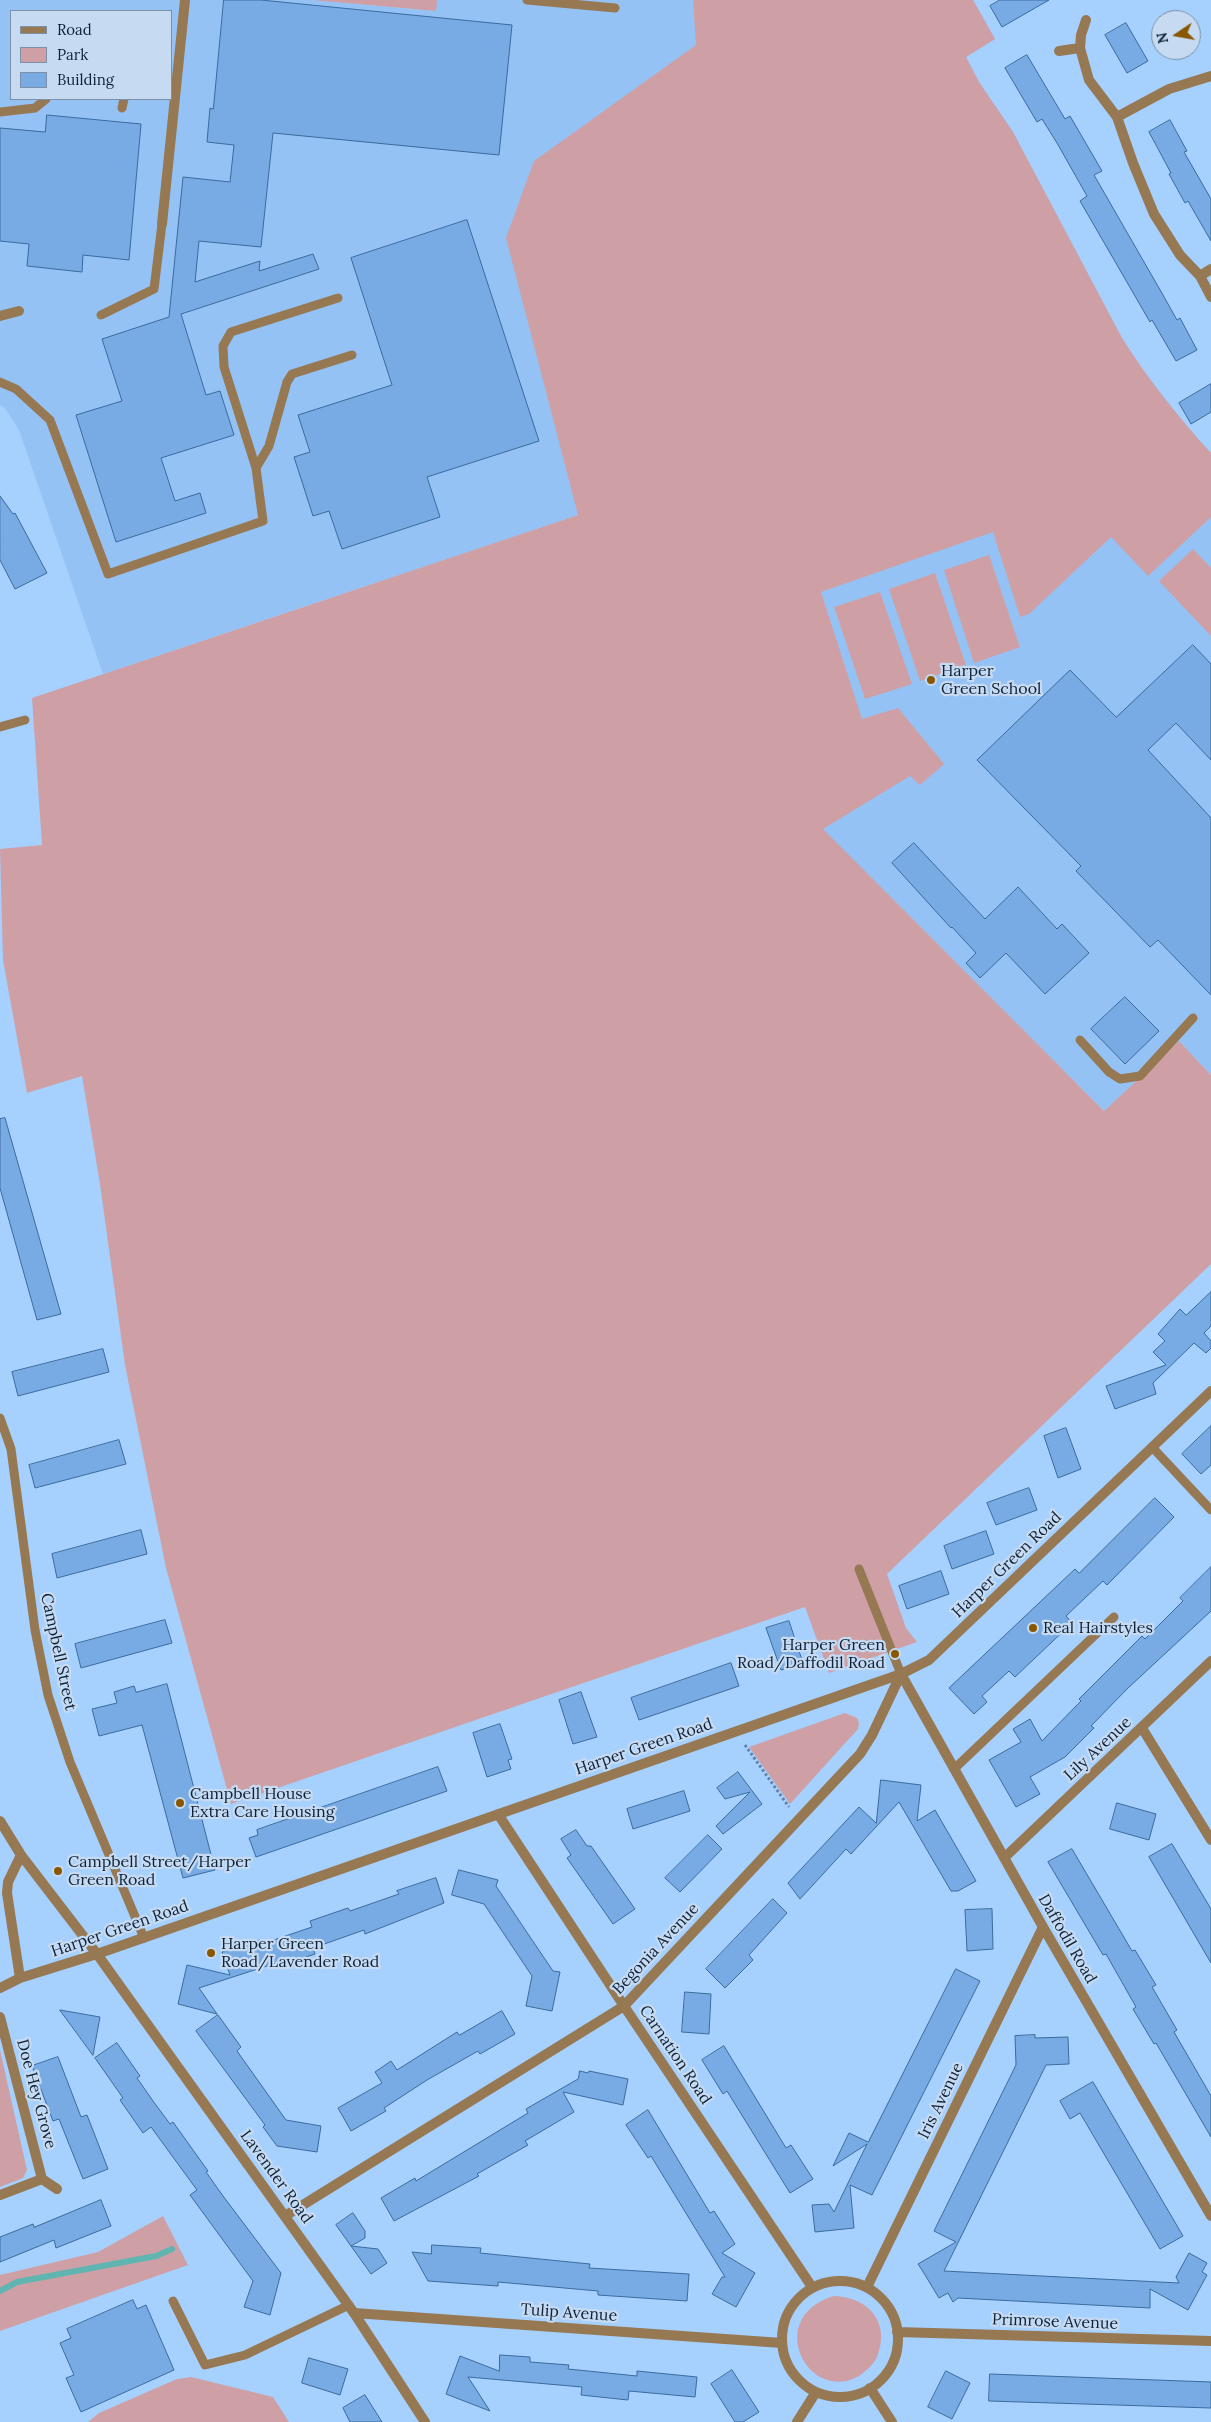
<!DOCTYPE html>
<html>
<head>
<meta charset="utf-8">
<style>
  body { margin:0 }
  #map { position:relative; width:1211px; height:2422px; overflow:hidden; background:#a6d0fe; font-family:Lora,serif }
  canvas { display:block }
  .legend { position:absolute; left:10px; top:10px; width:162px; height:90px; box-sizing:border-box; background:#c6dbf2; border:1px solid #7c91a8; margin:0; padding:6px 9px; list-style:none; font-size:15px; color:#0e2238 }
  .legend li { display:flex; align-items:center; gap:10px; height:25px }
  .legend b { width:25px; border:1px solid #7c91a8 }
  .north { position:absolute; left:1151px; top:10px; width:50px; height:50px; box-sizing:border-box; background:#c6dbf2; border:1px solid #7c91a8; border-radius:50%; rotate:258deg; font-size:14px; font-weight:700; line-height:20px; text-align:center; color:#0e2238 }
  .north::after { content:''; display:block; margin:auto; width:18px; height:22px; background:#885700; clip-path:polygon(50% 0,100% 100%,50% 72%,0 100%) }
</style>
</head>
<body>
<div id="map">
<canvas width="1211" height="2422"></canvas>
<ul class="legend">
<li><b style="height:6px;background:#967853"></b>Road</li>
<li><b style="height:14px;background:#cea0a5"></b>Park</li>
<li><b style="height:14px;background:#78abe3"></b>Building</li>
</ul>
<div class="north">N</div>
</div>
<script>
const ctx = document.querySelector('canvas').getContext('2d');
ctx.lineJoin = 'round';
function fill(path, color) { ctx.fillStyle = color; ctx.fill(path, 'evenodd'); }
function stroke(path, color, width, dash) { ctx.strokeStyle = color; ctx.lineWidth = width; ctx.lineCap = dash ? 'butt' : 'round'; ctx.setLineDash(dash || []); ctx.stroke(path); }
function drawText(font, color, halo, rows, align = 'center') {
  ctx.font = font + ' Lora,serif'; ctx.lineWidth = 4.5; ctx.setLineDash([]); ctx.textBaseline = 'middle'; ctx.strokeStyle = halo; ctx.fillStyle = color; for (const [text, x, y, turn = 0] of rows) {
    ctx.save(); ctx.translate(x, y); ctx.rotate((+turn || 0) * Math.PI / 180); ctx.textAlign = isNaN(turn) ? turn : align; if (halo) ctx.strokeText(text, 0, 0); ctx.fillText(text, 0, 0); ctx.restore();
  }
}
fill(new Path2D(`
  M 0,0 L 311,0 L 435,11 L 437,0 L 973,0 L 995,39 L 966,57 L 979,82 L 1013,132 L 1122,338 L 1139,365 L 1188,428 L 1211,453 L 1211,1075 L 1179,1041 L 1104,1111 L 822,829 L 578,515 L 103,674 L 19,430 L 5,408 L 0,405 ZM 11,11 L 171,11 L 171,99 L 11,99 Z`), '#95c2f4');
fill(new Path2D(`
  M 311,0 L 437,0 L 436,11 Z
  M 693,0 L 973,0 L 995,39 L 966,57 L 979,82 L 1013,132 L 1122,338 C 1148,379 1178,417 1211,453 L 1211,517 L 1148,576 L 1111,537 L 1029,614 L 1020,617 L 993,532 L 821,592 L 862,719 L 898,708 L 944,764 L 920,785 L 910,776 L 823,829 L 1104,1111 L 1179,1041 L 1211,1075 L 1211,1264 L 887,1574 L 906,1628 L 917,1642 L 829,1673 L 805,1607 L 231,1804 L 166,1568 L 125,1365 L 100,1184 L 82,1076 L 27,1093 L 3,960 L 0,849 L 42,845 L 32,698 L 578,515 L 506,238 L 534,161 L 696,45 Z
  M 1193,549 L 1211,568 L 1211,636 L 1159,581 Z
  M 989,555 L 1020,647 L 974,663 L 944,570 Z
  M 935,573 L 966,665 L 920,681 L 889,589 Z
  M 880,592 L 912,684 L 865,699 L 834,607 Z
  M 845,1713 L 857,1718 L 859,1723 L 858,1729 L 790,1804 L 749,1747 Z
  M 0,2050 L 27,2170 L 23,2178 L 0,2187 Z
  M 163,2216 L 188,2265 L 0,2331 L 0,2275 L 98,2252 Z
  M 834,2296 C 868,2297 891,2322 877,2357 C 873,2365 866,2371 859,2376 C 808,2405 763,2317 834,2296 Z
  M 191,2377 L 273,2397 L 289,2422 L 88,2422 L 99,2413 L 177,2379 Z`), '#cea0a5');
stroke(new Path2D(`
  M 0,2291 L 17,2282 L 156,2256 L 172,2249`), '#60b5b1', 6);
const building = new Path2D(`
  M 224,0 L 261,0 L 512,25 L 499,155 L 273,133 L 261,247 L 199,241 L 195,282 L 260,261 L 259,271 L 313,254 L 319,269 L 181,314 L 206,395 L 220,391 L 234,435 L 161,458 L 175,501 L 200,493 L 206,513 L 116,542 L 76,415 L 122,401 L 102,339 L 169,317 L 183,177 L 230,182 L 234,145 L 207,142 L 210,108 L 213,109 Z
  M 1000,0 L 1049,0 L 1002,27 L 990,6 Z
  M 1126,23 L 1148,61 L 1127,73 L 1105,35 Z
  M 1027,55 L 1065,119 L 1070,116 L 1102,171 L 1094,175 L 1163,295 L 1177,320 L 1180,318 L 1197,350 L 1176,361 L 1152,320 L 1150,322 L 1080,201 L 1087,196 L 1057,143 L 1042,119 L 1037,122 L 1005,68 Z
  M 47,115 L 141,124 L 129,260 L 83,255 L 82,272 L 27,266 L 29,244 L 0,241 L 0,128 L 45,132 Z
  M 1170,120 L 1187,151 L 1184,152 L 1211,199 L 1211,241 L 1188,201 L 1185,203 L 1169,174 L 1171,173 L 1149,132 Z
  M 467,220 L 539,441 L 427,477 L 440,517 L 342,549 L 329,511 L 313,516 L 294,457 L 310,452 L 298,415 L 392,385 L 351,258 Z
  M 1211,384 L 1211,412 L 1191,424 L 1179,403 Z
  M 0,496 L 13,514 L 15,513 L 47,573 L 15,589 L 0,560 Z
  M 1193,645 L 1211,664 L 1211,760 L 1176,723 L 1148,750 L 1211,818 L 1211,995 L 1158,940 L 1150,947 L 1076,871 L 1081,866 L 977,760 L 1070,670 L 1116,717 Z
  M 914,843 L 985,919 L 1018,887 L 1057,929 L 1062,924 L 1089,953 L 1045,994 L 1006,953 L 980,978 L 966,963 L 976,953 L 952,927 L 951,928 L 892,863 Z
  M 1125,997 L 1159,1031 L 1125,1064 L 1091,1029 Z
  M 5,1118 L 61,1314 L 37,1320 L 0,1188 L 0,1119 Z
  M 1211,1292 L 1211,1326 L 1204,1333 L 1211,1341 L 1211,1348 L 1206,1353 L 1194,1343 L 1153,1383 L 1156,1394 L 1115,1409 L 1106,1386 L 1166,1365 L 1153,1352 L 1165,1341 L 1158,1334 L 1180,1309 L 1186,1315 Z
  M 103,1349 L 109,1372 L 18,1396 L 12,1372 Z
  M 1211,1426 L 1211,1465 L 1201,1474 L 1182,1454 Z
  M 1066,1428 L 1081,1469 L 1058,1478 L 1044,1436 Z
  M 119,1440 L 126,1464 L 35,1488 L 29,1465 Z
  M 1029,1488 L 1037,1510 L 996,1525 L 987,1503 Z
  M 1155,1498 L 1174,1517 L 1107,1585 L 1103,1581 L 1066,1616 L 1072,1623 L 1015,1677 L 1009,1671 L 982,1696 L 987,1702 L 974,1714 L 949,1688 L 1075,1569 L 1079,1573 Z
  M 141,1530 L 147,1554 L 57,1578 L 52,1554 Z
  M 986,1531 L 994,1554 L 952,1569 L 944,1546 Z
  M 1211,1567 L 1211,1611 L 1127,1689 L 1091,1726 L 1094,1728 L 1065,1757 L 1030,1777 L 1040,1794 L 1016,1807 L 989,1760 L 1021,1742 L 1013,1729 L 1030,1719 L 1042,1741 L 1081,1701 L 1079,1699 L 1142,1636 L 1145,1639 L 1183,1601 L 1180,1598 Z
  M 941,1571 L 949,1594 L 907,1609 L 899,1586 Z
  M 165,1620 L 172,1643 L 81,1668 L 75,1644 Z
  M 789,1621 L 803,1663 L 781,1670 L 766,1628 Z
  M 731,1663 L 739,1686 L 639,1720 L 631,1698 Z
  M 167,1684 L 215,1870 L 183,1878 L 142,1725 L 99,1736 L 92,1709 L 117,1703 L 114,1692 L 134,1686 L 136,1692 Z
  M 581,1692 L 597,1737 L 573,1744 L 559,1700 Z
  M 500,1724 L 512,1759 L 508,1760 L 511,1769 L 487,1777 L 473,1733 Z
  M 438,1767 L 447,1791 L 256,1857 L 249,1838 L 258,1835 L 257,1830 Z
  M 738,1772 L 762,1804 L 723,1834 L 716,1826 L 750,1792 L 725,1799 L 717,1788 Z
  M 881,1780 L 921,1785 L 917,1821 L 935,1810 L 976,1881 L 958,1891 L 951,1891 L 899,1802 L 851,1854 L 846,1849 L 800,1899 L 788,1883 L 859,1807 L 876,1823 Z
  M 684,1791 L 690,1811 L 633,1829 L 627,1809 Z
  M 1117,1803 L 1156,1814 L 1149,1840 L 1110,1829 Z
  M 576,1830 L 587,1846 L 591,1846 L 635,1909 L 613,1924 L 567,1858 L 571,1855 L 561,1839 Z
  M 708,1835 L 722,1849 L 680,1892 L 665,1878 Z
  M 1172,1844 L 1211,1909 L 1211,1963 L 1149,1857 Z
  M 1072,1849 L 1132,1951 L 1135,1950 L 1156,1985 L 1152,1987 L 1177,2030 L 1174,2032 L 1211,2096 L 1211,2137 L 1156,2043 L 1154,2044 L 1133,2009 L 1136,2007 L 1106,1954 L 1103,1955 L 1048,1862 Z
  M 459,1870 L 498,1880 L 496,1886 L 528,1934 L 553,1971 L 560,1972 L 552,2011 L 526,2006 L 532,1976 L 484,1904 L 452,1895 Z
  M 436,1878 L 444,1903 L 365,1934 L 364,1930 L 313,1948 L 315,1954 L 277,1967 L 276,1963 L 199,1988 L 217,2014 L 178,2004 L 187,1965 L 230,1975 L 222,1952 L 260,1940 L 262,1944 L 312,1927 L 310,1921 L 348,1908 L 350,1911 L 399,1894 L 397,1891 Z
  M 773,1899 L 787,1913 L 749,1955 L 753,1960 L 725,1988 L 706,1969 Z
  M 992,1909 L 993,1949 L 967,1951 L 965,1910 Z
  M 956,1969 L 980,1981 L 872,2195 L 850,2185 L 854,2228 L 815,2232 L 812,2205 L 829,2204 L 834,2212 L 867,2144 L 833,2166 L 849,2133 L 868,2142 Z
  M 685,1992 L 711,1994 L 709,2034 L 682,2032 Z
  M 60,2010 L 100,2017 L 93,2055 Z
  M 502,2011 L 515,2034 L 480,2054 L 478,2051 L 427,2080 L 384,2108 L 386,2111 L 351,2131 L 338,2108 L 382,2083 L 375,2072 L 391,2061 L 397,2070 L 457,2032 L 459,2035 Z
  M 218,2015 L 241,2047 L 237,2051 L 286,2120 L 321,2126 L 317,2152 L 277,2146 L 263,2127 L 265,2125 L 196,2031 Z
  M 1035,2035 L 1035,2038 L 1068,2037 L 1069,2064 L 1046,2065 L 944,2271 L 1179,2283 L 1176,2277 L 1189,2253 L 1207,2263 L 1202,2272 L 1207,2275 L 1188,2310 L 1150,2289 L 1150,2308 L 958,2298 L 953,2302 L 948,2293 L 939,2298 L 922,2270 L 918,2264 L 956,2242 L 934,2231 L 1016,2065 L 1015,2036 Z
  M 117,2043 L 140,2076 L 137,2078 L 153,2101 L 170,2124 L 173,2122 L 208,2171 L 206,2172 L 223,2196 L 281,2273 L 270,2315 L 244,2307 L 253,2281 L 190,2195 L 197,2190 L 151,2127 L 143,2133 L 120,2100 L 123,2098 L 95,2058 Z
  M 724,2046 L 786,2148 L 791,2145 L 813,2179 L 790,2193 L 727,2091 L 723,2094 L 702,2060 Z
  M 58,2057 L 81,2117 L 87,2115 L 108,2169 L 83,2179 L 59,2119 L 53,2121 L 32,2066 Z
  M 580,2071 L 588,2073 L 589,2071 L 628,2079 L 623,2105 L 563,2092 L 574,2112 L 525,2141 L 528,2145 L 477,2174 L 479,2176 L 394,2221 L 381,2198 L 415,2178 L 416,2181 L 528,2113 L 526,2109 L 578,2079 Z
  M 1093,2082 L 1183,2236 L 1160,2249 L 1080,2113 L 1070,2119 L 1060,2101 Z
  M 648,2110 L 710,2213 L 714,2211 L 735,2244 L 722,2253 L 755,2273 L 736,2307 L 712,2294 L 722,2277 L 725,2277 L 651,2156 L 648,2158 L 626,2125 Z
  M 101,2200 L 111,2226 L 56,2248 L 54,2240 L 0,2262 L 0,2237 L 33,2224 L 34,2227 Z
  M 353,2213 L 365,2231 L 365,2238 L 351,2246 L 378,2249 L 387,2263 L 371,2274 L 336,2225 Z
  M 432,2245 L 481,2248 L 480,2253 L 590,2264 L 589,2268 L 689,2274 L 687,2301 L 598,2295 L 598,2291 L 498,2282 L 498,2286 L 428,2281 L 412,2252 L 431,2254 Z
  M 133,2300 L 137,2309 L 146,2305 L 174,2370 L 81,2412 L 66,2378 L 74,2375 L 60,2343 L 71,2338 L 67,2329 Z
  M 500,2355 L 530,2357 L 530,2362 L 569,2365 L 568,2369 L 637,2376 L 637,2371 L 697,2377 L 695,2397 L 629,2391 L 628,2400 L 581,2395 L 582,2387 L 468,2377 L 490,2411 L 446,2394 L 460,2356 L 499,2371 Z
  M 309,2358 L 348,2369 L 340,2395 L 302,2383 Z
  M 732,2370 L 759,2412 L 743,2422 L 735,2422 L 711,2384 Z
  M 946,2371 L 970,2383 L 952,2419 L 928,2407 Z
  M 990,2374 L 1211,2382 L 1211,2408 L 989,2401 Z
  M 365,2395 L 382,2422 L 350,2422 L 343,2408 Z`);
fill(building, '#78abe3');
stroke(building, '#3a6b9f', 1);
stroke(new Path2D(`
  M 745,1745 L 789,1807`), '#6181a4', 3, [2.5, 2.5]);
stroke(new Path2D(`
  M 527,0 L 615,8
  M 122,108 L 124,99
  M 0,112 L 35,108 L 46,99
  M 101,315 L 154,289 L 162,224
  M 0,382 L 16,389 L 50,420 L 108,574 L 263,521 L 256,468 L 269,446 L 287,382 L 292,374 L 352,355
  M 256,468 L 224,367 L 223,346 L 231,332 L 338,298
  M 0,727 L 25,720
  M 1080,1040 L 1109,1072 L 1120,1079 L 1140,1076 L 1193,1018
  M 0,1418 L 11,1449 L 35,1630 L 48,1695 L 70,1762 L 144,1938
  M 1152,1447 L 1211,1510
  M 859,1569 L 901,1674
  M 954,1769 L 1114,1617
  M 173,2301 L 205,2365 L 245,2355 L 349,2305`), '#967853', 9);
stroke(new Path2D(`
  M 1086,20 L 1081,35 L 1080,48 L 1089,80 L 1117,117 L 1133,163 L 1154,214 L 1180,255 L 1200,276 L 1211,297
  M 1059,51 L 1080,48
  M 1117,117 L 1169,89 L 1211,76
  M 162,224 L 185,0
  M 1200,276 L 1211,269
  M 0,316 L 19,311
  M 901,1674 L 1043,1927 L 1211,2216
  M 1142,1728 L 1211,1840
  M 498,1814 L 624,2006 L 812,2287
  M 1004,1858 L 1211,1661
  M 20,1978 L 7,1893 L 8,1882 L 21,1855
  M 0,1988 L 20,1978 L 97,1954 L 901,1674 L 929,1660 L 1211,1391
  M 0,2017 L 42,2179 L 0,2195
  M 42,2179 L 57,2189
  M 285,2216 L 624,2006 L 860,1754 L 872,1735 L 901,1674
  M782 2339a58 58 0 1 1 116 0a58 58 0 1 1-116 0Z
  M 867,2287 L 1043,1927
  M 354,2313 L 782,2343
  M 897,2332 L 1211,2341
  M 870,2388 L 892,2422
  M 797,2422 L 816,2392`), '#967853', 10);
stroke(new Path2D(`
  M 0,1821 L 21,1855 L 97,1954 L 354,2313 L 425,2422`), '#967853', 10);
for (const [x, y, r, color] of [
  [931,680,5,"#885700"],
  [1033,1628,5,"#885700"],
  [895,1654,5,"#885700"],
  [180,1803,5,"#885700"],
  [58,1871,5,"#885700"],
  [211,1953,5,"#885700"]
]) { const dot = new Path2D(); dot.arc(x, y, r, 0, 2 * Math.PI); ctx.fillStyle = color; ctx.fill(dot); stroke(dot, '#c6dbf2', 2); }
drawText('16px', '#0e2238', '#c6dbf2', [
  ["Harper",941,671],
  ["Green School",941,689],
  ["Real Hairstyles",1043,1628],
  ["Harper Green",885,1645,"right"],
  ["Road/Daffodil Road",885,1663,"right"],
  ["Campbell House",190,1794],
  ["Extra Care Housing",190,1812],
  ["Campbell Street/Harper",68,1862],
  ["Green Road",68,1880],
  ["Harper Green",221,1944],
  ["Road/Lavender Road",221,1962]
], 'left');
drawText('16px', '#0e2238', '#c6dbf2', [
  ["Harper Green Road",1007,1565,-44],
  ["Campbell Street",58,1652,78],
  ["Harper Green Road",644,1747,-19],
  ["Lily Avenue",1098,1749,-43],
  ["Harper Green Road",120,1929,-19],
  ["Daffodil Road",1067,1939,60],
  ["Begonia Avenue",656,1949,-47],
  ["Carnation Road",675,2055,56],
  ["Doe Hey Grove",36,2094,75],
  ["Iris Avenue",941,2101,-64],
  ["Lavender Road",276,2177,54],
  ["Tulip Avenue",569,2313,4],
  ["Primrose Avenue",1055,2322,2]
]);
</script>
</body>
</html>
